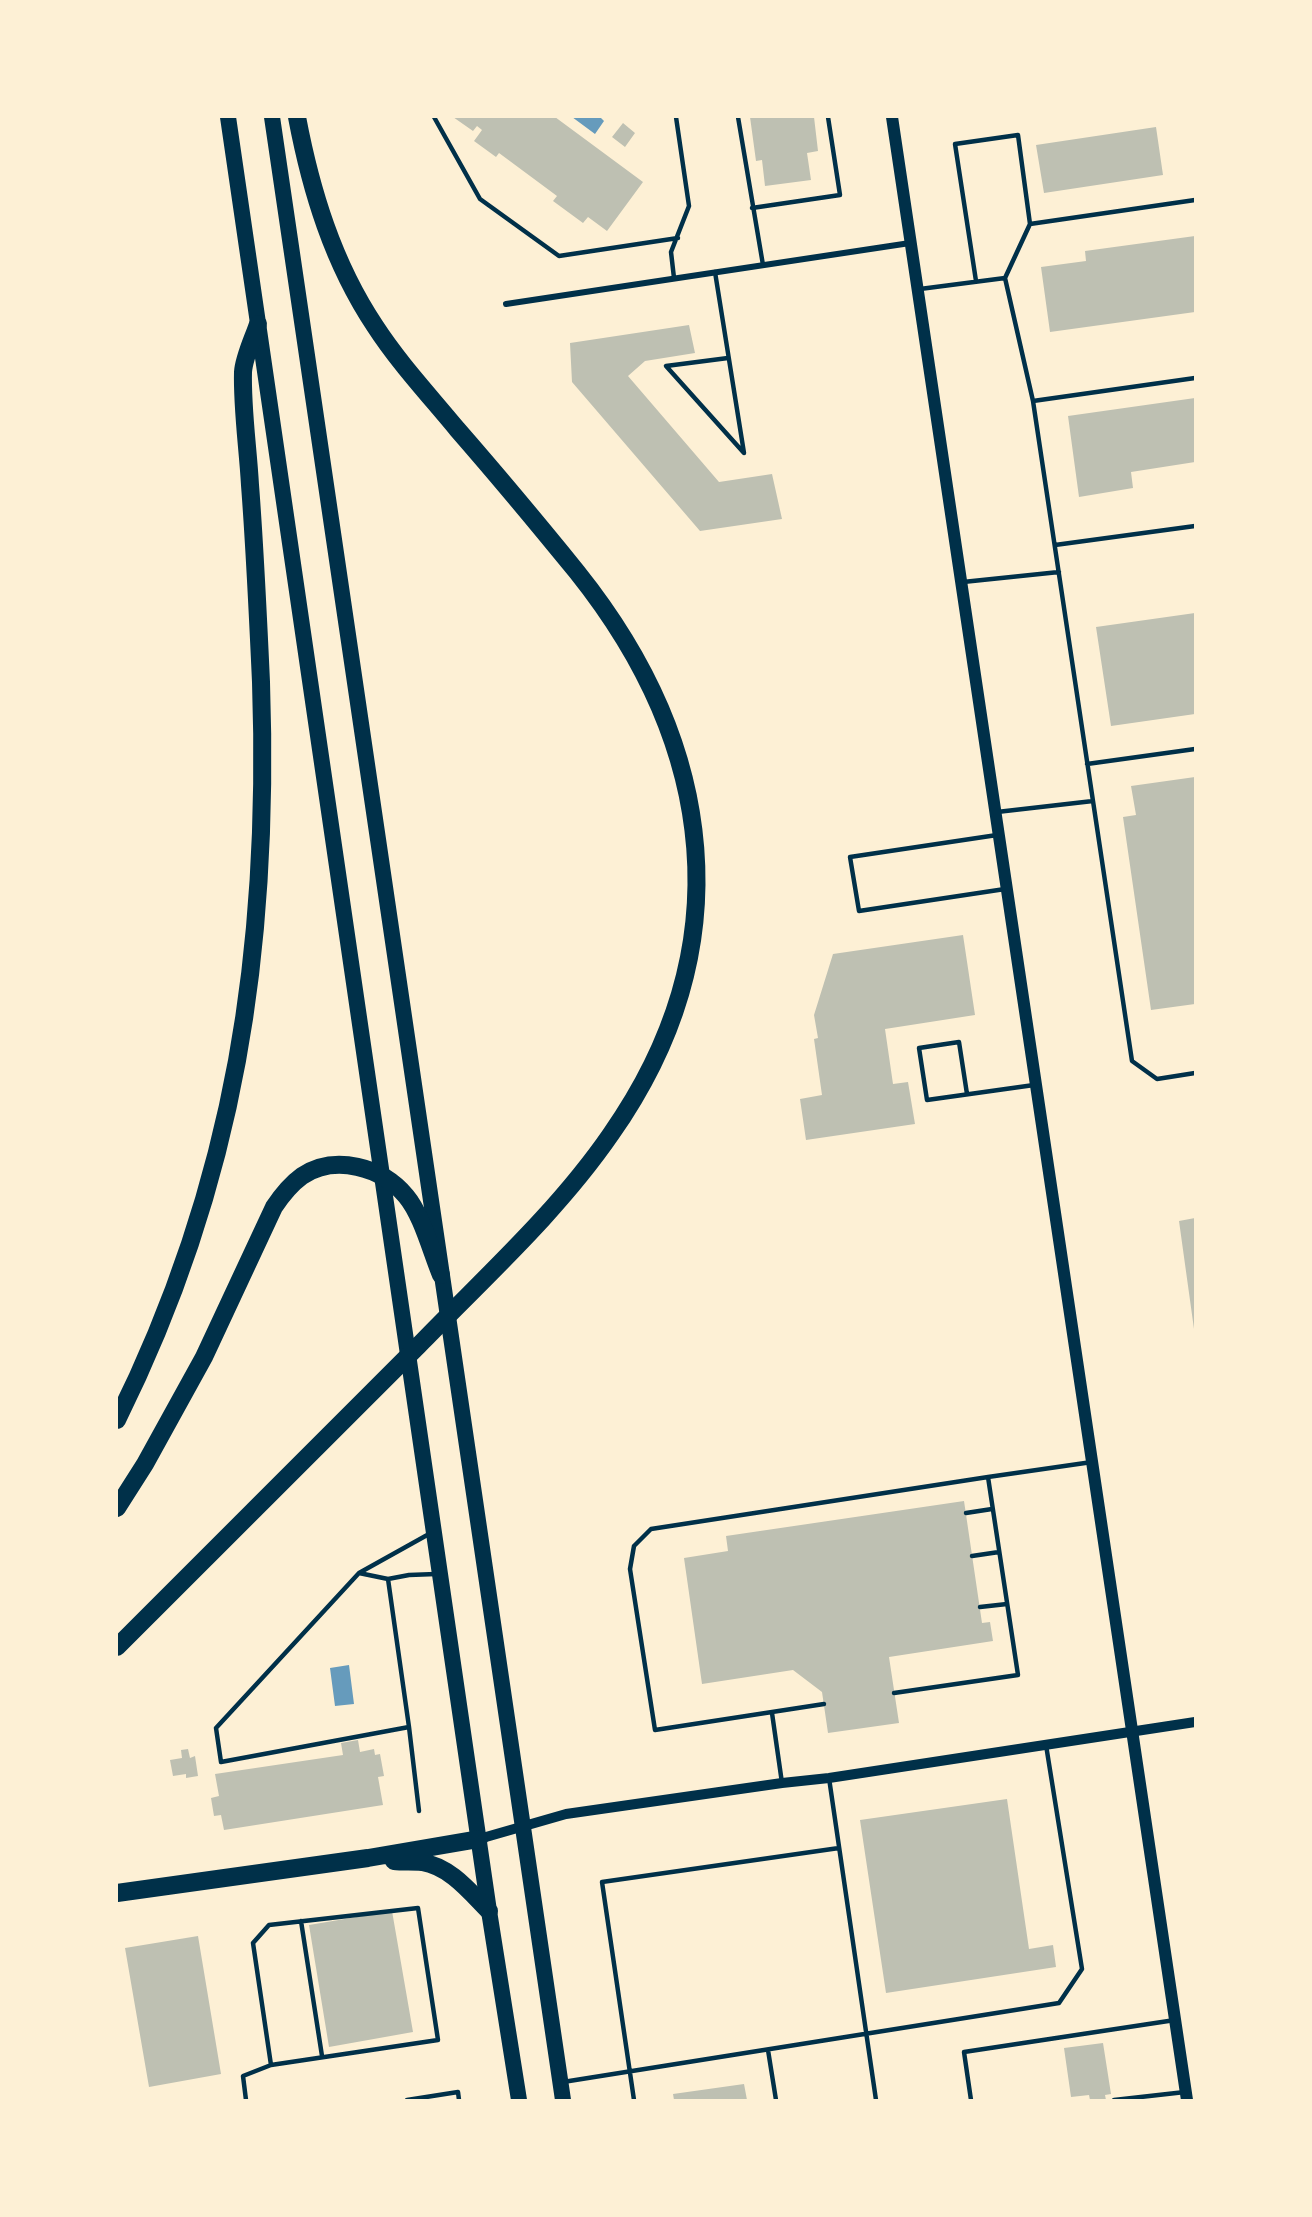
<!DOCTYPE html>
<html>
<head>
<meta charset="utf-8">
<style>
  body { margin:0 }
  #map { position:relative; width:1312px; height:2217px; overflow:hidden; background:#fdf0d5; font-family:Commissioner,sans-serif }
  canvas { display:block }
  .frame { position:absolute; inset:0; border:118px solid #fdf0d5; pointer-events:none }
</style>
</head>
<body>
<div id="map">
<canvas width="1312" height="2217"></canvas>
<div class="frame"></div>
</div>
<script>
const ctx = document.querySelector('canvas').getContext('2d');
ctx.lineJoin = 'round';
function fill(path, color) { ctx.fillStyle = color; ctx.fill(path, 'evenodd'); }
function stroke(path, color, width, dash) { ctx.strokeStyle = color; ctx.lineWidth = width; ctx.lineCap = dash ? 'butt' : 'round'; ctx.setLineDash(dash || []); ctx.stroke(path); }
fill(new Path2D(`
  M 572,117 L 600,117 L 604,121 L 595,134 Z
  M 349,1665 L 354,1704 L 335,1706 L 330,1668 Z`), '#669bbc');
fill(new Path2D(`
  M 453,117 L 555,117 L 643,182 L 607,231 L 588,217 L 583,223 L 553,201 L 557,196 L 499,153 L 496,157 L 474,141 L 482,130 L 477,126 L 473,131 Z
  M 750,117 L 814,117 L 818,151 L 807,153 L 811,180 L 765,186 L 762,160 L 756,161 Z
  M 623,123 L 635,133 L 625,147 L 612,137 Z
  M 1156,127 L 1163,175 L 1044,193 L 1036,145 Z
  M 1195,236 L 1195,312 L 1050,332 L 1041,267 L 1086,261 L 1085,251 Z
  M 689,325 L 695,353 L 645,361 L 628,376 L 719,482 L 772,474 L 782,519 L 700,531 L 572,382 L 570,343 Z
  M 1195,398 L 1195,462 L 1131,472 L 1133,488 L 1079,497 L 1068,416 Z
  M 1195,613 L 1195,714 L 1111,726 L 1096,627 Z
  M 1195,777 L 1195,1004 L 1151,1010 L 1123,817 L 1136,815 L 1131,786 Z
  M 963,935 L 975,1015 L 885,1029 L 893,1084 L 908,1082 L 915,1124 L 806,1140 L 800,1099 L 822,1095 L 814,1039 L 818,1038 L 814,1015 L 833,954 Z
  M 1195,1218 L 1195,1329 L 1194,1329 L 1179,1221 Z
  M 964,1501 L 982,1623 L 990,1622 L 993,1641 L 889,1657 L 899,1723 L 828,1733 L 822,1692 L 793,1670 L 702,1684 L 684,1558 L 728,1551 L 726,1536 Z
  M 358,1740 L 360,1752 L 374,1749 L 375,1755 L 380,1754 L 384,1776 L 378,1777 L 383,1805 L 224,1830 L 221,1815 L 214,1816 L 211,1798 L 219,1796 L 215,1774 L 343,1755 L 341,1743 Z
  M 188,1749 L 190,1758 L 195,1756 L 198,1776 L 186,1778 L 186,1774 L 173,1776 L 170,1760 L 182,1758 L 181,1750 Z
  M 1007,1799 L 1029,1949 L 1053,1945 L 1056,1967 L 886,1993 L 860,1820 Z
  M 392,1911 L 413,2032 L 329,2047 L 309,1925 Z
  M 198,1936 L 221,2074 L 149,2087 L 125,1948 Z
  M 1103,2043 L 1111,2094 L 1105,2095 L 1106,2100 L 1090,2100 L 1089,2095 L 1071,2097 L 1064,2048 Z
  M 744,2084 L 747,2100 L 674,2100 L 673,2094 Z`), '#bec0b2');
stroke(new Path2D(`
  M 434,117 L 480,199 L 559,256 L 678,238
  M 738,117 L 763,265
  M 752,208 L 840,195 L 828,117
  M 715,272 L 744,453 L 666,366 L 728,358
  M 674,278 L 671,252 L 689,206 L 676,117
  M 1005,278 L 1033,401 L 1132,1061 L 1157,1079 L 1195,1073
  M 976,281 L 955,144 L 1018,135 L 1030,224
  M 920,289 L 1005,278 L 1030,224 L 1195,200
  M 1033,401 L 1195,378
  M 1055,545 L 1195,526
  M 963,582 L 1059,572
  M 1087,764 L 1195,749
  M 997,812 L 1093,801
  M 997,835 L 850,857 L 859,911 L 1005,889
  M 967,1094 L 959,1042 L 919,1048 L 927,1100 C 962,1095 998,1090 1034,1085
  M 988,1477 L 1092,1462
  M 966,1513 L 992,1509
  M 972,1556 L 999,1552
  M 359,1573 L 388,1579 L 409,1575 L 436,1574
  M 388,1579 L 409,1727 L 221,1762 L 216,1728 L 359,1573 L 429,1534
  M 980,1607 L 1007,1604
  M 824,1704 L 655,1730 L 630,1569 L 634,1546 L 651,1529 L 988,1477 L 1018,1675 L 894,1693
  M 772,1713 L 782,1783
  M 409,1727 L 419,1811
  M 829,1778 L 876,2100
  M 301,1921 L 322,2056
  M 768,2050 L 776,2100
  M 563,2082 L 1059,2003 L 1082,1969 L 1046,1745
  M 246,2100 L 243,2076 L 271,2065 L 438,2040 L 418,1908 L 269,1925 L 253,1943 L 271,2065
  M 407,2100 L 458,2092 L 459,2100
  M 634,2100 L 602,1882 L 839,1848
  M 971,2100 L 964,2052 L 1175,2020
  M 1114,2100 L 1185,2092`), '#003049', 4.5);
stroke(new Path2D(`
  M 506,304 L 910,243`), '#003049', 6);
stroke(new Path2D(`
  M 479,1839 L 566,1814 L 782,1783 L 829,1778 L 1195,1722`), '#003049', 10);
stroke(new Path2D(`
  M 892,117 L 1187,2100`), '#003049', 12);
stroke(new Path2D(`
  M 228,117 L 489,1911 L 519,2100
  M 272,117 L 563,2100`), '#003049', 16);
stroke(new Path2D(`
  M 117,1420 C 236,1181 270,947 261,682 C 258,616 255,550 250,485 C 248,448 242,409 243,372 C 244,357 253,339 258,324
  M 117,1508 L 145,1464 L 204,1357 L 274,1207 C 282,1195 291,1184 302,1176 C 335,1154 382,1167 406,1196 C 422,1215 431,1251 441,1275
  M 117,1647 C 219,1545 321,1444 422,1342 C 487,1275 558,1211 611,1134 C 742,947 716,746 577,572 C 538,524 498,476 457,429 C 429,395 399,363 375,326 C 333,263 311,191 297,117
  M 394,1861 C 403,1862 413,1861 422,1862 C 451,1867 470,1892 489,1911
  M 117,1893 L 368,1858 L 479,1839`), '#003049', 18);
</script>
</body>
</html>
